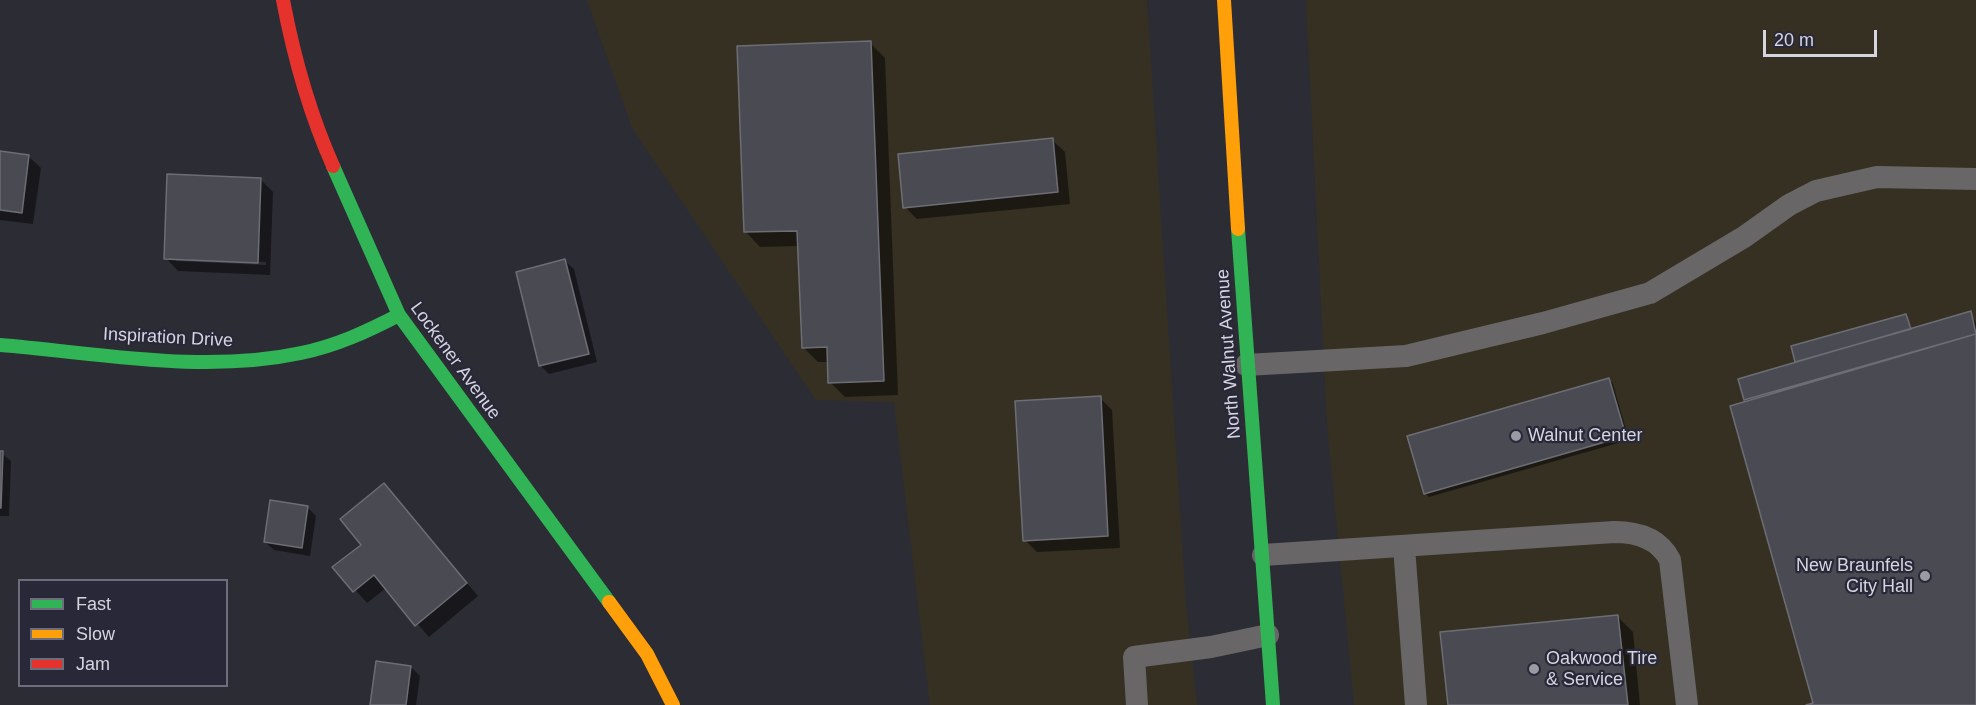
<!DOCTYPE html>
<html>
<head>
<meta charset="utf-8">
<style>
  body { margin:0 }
  #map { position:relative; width:1976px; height:705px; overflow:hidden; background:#2c2c35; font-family:Helvetica,sans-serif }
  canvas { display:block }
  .legend { position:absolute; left:18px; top:579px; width:210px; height:108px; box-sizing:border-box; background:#292839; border:2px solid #6e6d7c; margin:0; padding:8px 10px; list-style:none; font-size:18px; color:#d5d5e0 }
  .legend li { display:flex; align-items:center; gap:12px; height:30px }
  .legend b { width:30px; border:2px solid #6e6d7c }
  .scale { position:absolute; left:1763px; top:30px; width:114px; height:27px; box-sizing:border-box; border:3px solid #d5d5e0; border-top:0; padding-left:8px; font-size:18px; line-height:21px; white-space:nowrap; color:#d5d5e0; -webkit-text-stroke:4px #292839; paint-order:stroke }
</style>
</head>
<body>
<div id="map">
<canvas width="1976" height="705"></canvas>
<ul class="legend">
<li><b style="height:8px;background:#30b455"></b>Fast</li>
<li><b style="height:8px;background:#ff9f0a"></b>Slow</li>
<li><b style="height:8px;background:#e5322d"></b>Jam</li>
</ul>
<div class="scale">20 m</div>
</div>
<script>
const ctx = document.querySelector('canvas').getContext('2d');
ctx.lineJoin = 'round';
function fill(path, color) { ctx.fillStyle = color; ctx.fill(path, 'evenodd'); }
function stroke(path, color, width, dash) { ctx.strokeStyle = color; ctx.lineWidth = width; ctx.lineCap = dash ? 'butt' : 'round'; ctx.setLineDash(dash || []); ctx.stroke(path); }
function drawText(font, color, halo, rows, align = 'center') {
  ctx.font = font + ' Helvetica,sans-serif'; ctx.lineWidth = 4.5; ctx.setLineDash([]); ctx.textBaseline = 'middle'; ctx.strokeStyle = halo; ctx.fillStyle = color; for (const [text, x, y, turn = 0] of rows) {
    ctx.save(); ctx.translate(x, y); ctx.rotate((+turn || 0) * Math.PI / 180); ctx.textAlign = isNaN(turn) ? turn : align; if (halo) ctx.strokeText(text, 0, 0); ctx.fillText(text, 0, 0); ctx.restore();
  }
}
fill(new Path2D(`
  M 587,0 L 1147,0 L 1186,605 L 1197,705 L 930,705 L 894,402 L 816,400 L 632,128 Z
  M 1306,0 L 1976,0 L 1976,705 L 1354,705 L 1327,424 Z`), '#363023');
fill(new Path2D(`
  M 870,43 L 885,58 L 898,395 L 845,397 L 830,382 L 829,362 L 818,362 L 803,347 L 799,246 L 760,247 L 746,232 Z
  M 1052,140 L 1065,152 L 1070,204 L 917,219 L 905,207 Z
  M 0,152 L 28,156 L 41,168 L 33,224 L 0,220 Z
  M 261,180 L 273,192 L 270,275 L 178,271 L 166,258 ZM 176,258 L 266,262 L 266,265 L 176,261 Z
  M 565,261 L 574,269 L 597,362 L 549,374 L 540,365 Z
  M 1970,313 L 1976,323 L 1976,705 L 1812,705 L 1815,704 L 1740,380 L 1797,363 L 1793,347 L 1906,316 L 1913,330 Z
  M 1609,379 L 1613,384 L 1629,440 L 1429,497 L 1425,493 Z
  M 1100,398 L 1112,410 L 1120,548 L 1037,552 L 1025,540 Z
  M 0,452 L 11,461 L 9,516 L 0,516 Z
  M 384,485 L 478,596 L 429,637 L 386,588 L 367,603 L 335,567 L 363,545 Z
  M 307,507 L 316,516 L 310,556 L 274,550 L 265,542 Z
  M 1618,617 L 1633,632 L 1640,705 L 1449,705 Z
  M 411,667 L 420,676 L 416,705 L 372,705 Z`), '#0007');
const building = new Path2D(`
  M 871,41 L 884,381 L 828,383 L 827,347 L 802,348 L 797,231 L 744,232 L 737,46 Z
  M 1053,138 L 1058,192 L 903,208 L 898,154 Z
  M 0,151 L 29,155 L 22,213 L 0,210 Z
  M 167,174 L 261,178 L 258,263 L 164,259 Z
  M 565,259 L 589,354 L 539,366 L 516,272 Z
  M 1971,311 L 1976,334 L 1744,400 L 1738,379 Z
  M 1906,314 L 1911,329 L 1795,362 L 1791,346 Z
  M 1976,334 L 1976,705 L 1806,705 L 1813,703 L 1730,406 Z
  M 1609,378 L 1626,436 L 1424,494 L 1407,436 Z
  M 1101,396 L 1108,536 L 1023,541 L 1015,401 Z
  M 0,451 L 3,451 L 1,508 L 0,508 Z
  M 384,483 L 467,583 L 415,626 L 374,575 L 353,592 L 332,567 L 361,545 L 340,519 Z
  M 270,500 L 308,506 L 302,548 L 264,542 Z
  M 1618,615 L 1628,705 L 1448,705 L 1440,632 Z
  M 376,661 L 411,666 L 406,705 L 370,705 Z`);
fill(building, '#4a4a52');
stroke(building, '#6d6d75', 1.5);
stroke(new Path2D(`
  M 1246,365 L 1406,356 L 1543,323 L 1650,293 L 1744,237 L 1789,205 L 1816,191 L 1877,177 L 1976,179
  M 1404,547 L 1416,705
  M 1263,555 L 1614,532 C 1637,532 1659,538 1670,560 L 1687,705
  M 1137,705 L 1134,657 L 1211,647 L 1268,635`), '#696667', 22);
stroke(new Path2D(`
  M 333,166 L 399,315 L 609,602
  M 1238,229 L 1273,705
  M 0,345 C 98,353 203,374 301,353 C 336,346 368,331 399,315`), '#30b455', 14);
stroke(new Path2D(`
  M 1224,0 L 1238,229
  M 609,602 L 647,654 L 673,705`), '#ff9f0a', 14);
stroke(new Path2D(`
  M 283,0 C 294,58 309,112 333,166`), '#e5322d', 14);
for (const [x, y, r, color] of [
  [1516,436,6,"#9a9aa4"],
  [1925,576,6,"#9a9aa4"],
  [1534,669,6,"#9a9aa4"]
]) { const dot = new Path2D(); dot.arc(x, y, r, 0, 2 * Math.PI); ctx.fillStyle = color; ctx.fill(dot); stroke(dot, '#292839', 2); }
drawText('18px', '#d5d5e0', '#292839', [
  ["Inspiration Drive",168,338,3],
  ["North Walnut Avenue",1229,354,-94],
  ["Lockener Avenue",455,361,54]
]);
drawText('18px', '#d5d5e0', '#292839', [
  ["Walnut Center",1528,436],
  ["New Braunfels",1913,566,"right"],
  ["City Hall",1913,587,"right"],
  ["Oakwood Tire",1546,659],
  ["& Service",1546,680]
], 'left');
</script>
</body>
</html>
